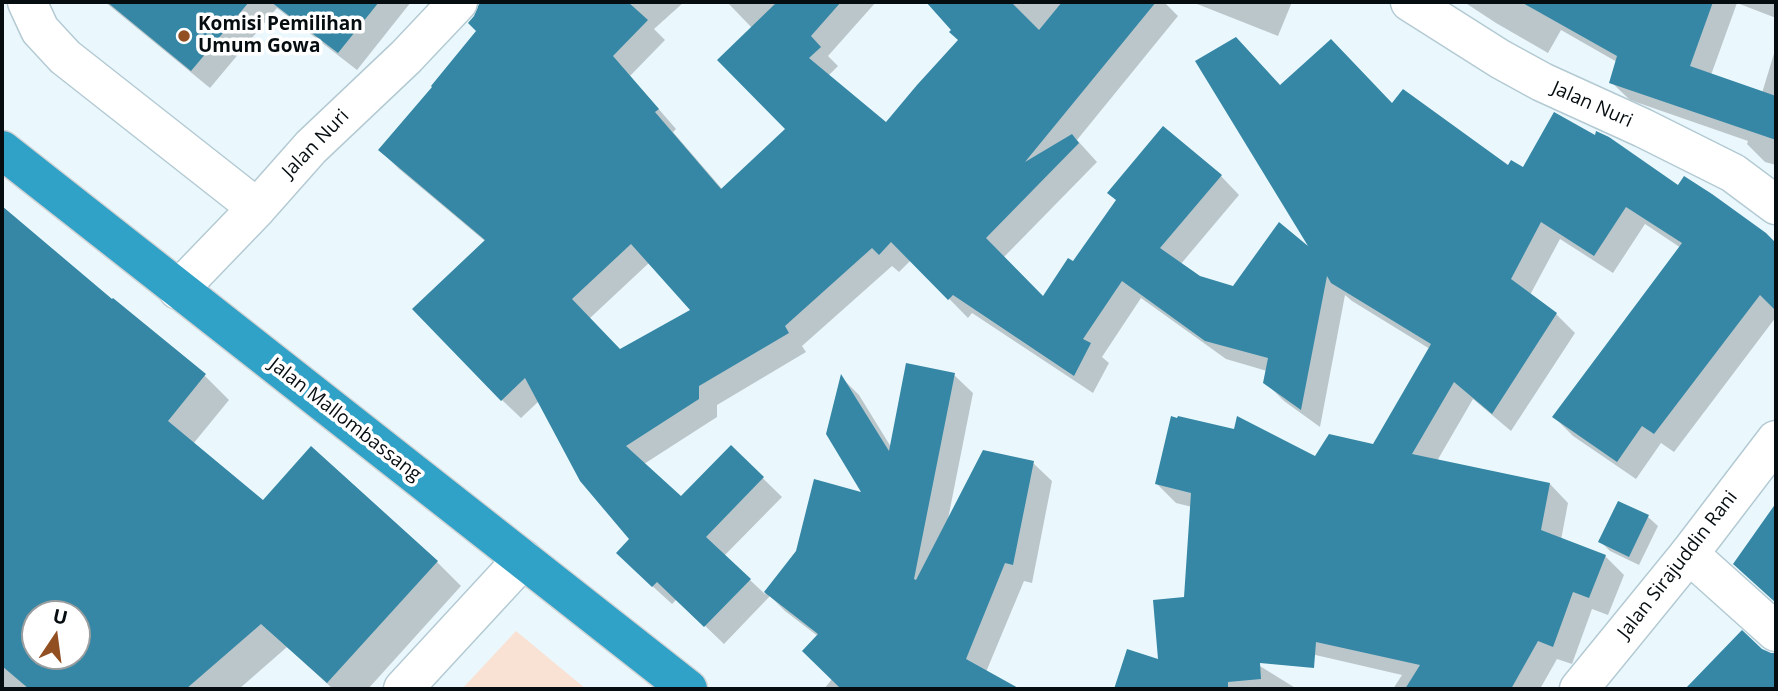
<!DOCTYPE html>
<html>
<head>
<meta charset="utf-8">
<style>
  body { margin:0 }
  #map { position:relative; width:1778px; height:691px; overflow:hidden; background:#eaf8fd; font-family:"Open Sans",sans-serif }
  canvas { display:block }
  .frame { position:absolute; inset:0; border:4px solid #060d10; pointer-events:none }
  .north { position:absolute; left:21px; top:600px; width:70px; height:70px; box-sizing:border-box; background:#fff; border:2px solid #9b9e9f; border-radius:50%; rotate:13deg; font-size:19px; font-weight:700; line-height:28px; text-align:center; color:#060d10 }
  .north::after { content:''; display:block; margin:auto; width:24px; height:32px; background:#924f21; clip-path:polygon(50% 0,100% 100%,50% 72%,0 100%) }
</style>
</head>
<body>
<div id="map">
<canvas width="1778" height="691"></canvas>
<div class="frame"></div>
<div class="north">U</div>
</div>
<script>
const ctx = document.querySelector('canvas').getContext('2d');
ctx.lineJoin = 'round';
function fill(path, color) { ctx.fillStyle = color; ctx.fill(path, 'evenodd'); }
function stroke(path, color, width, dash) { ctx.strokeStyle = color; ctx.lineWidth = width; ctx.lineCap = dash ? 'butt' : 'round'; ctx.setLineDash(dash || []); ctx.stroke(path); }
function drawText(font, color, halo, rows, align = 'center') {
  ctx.font = font + ' "Open Sans",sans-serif'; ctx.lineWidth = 7; ctx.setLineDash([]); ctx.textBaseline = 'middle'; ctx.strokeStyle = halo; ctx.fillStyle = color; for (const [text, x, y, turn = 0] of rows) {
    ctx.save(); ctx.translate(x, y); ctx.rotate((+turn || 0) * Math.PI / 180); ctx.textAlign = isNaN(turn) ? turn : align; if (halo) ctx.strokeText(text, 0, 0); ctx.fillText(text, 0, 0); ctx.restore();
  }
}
fill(new Path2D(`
  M 516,631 L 586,689 L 462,689 Z`), '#f9e1d4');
fill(new Path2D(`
  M 105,2 L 411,2 L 357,70 L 277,8 L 210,88 Z
  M 485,2 L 684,2 L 654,29 L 665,40 L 630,76 L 676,129 L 673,132 L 723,190 L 787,129 L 752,28 L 727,2 L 876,2 L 828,56 L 838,66 L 828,76 L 886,125 L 960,40 L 954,30 L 928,2 L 1164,2 L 1178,16 L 1077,140 L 1097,162 L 1004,257 L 1044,298 L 1073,263 L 1221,176 L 1239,195 L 1180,265 L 1199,278 L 1234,288 L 1314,253 L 1281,87 L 1392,106 L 1509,167 L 1679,187 L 1765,235 L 1776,245 L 1776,317 L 1674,452 L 1661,443 L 1636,479 L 1573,436 L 1554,417 L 1681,248 L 1645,224 L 1613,273 L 1560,239 L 1530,295 L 1556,314 L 1575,333 L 1511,431 L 1473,399 L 1437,461 L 1550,484 L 1568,503 L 1561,540 L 1605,556 L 1624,575 L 1608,615 L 1592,609 L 1572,664 L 1557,659 L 1540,689 L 1393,689 L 1402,675 L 1203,629 L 1192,507 L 1176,503 L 1157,484 L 1316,458 L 1374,446 L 1430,349 L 1352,301 L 1345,295 L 1320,427 L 1284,401 L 1265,382 L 1267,371 L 1226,359 L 1141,298 L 1102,357 L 1109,363 L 1093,393 L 972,313 L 968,318 L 911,260 L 899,272 L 892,266 L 802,346 L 806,352 L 717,405 L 717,417 L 644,464 L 681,499 L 731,447 L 782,497 L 724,556 L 765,594 L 797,552 L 865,494 L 842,378 L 859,395 L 891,447 L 954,375 L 973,393 L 948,519 L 1033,463 L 1052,481 L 1032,583 L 1024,581 L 986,672 L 1016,689 L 824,689 L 832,679 L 819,637 L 785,611 L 770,596 L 724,644 L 677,599 L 672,604 L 637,572 L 631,539 L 539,401 L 521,418 L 502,400 L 486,242 L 399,169 L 380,150 L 479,31 L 481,5 ZM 650,262 L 693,311 L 620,351 L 589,319 Z
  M 1192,2 L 1292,2 L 1278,36 Z
  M 1464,2 L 1776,2 L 1776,18 L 1737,3 L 1711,75 L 1762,93 L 1776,47 L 1776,165 L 1765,162 L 1747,144 L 1748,141 L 1630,100 L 1611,82 L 1617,62 L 1561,30 L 1548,53 L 1496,23 Z
  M 2,209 L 112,302 L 205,376 L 229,400 L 193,444 L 263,502 L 437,562 L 461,586 L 368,689 L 333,689 L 287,647 L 239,689 L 2,689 ZM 35,614 L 77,614 L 77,656 L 35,656 Z
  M 1648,517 L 1658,526 L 1639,565 L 1610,551 L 1600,541 Z
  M 1155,601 L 1297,689 L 1116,689 L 1128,652 L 1160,662 Z
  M 1742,633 L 1760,650 L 1770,655 L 1776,655 L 1776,689 L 1687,689 Z`), '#0003');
fill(new Path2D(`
  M 107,2 L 249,2 L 191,71 Z
  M 271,2 L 379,2 L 338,53 Z
  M 482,2 L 628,2 L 648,20 L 613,56 L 659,109 L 655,112 L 721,189 L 785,129 L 717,60 L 777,2 L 841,2 L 811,36 L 821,47 L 809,58 L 886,122 L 917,85 L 958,40 L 949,32 L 951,30 L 926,2 L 1011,2 L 1039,30 L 1062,2 L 1156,2 L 1025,162 L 1072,134 L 1079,143 L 986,238 L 1043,296 L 1068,258 L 1073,261 L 1116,200 L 1107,193 L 1163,126 L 1222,175 L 1160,248 L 1200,276 L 1233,286 L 1279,222 L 1308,246 L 1195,61 L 1236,37 L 1280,85 L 1331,39 L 1392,103 L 1403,89 L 1508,165 L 1511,160 L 1523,167 L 1554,112 L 1595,135 L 1596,131 L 1609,137 L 1678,185 L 1684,176 L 1712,194 L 1766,233 L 1776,243 L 1776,311 L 1760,295 L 1654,434 L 1642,426 L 1617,462 L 1552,417 L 1682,243 L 1626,207 L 1594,256 L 1541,222 L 1511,279 L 1557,313 L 1492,414 L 1454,382 L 1412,454 L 1550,483 L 1541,530 L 1606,555 L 1589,598 L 1573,592 L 1553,647 L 1538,641 L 1511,689 L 1405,689 L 1420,665 L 1316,642 L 1314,668 L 1260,663 L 1261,679 L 1228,682 L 1228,689 L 1114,689 L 1127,649 L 1158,659 L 1153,600 L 1184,597 L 1191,493 L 1155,484 L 1171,416 L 1177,418 L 1178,416 L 1234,429 L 1237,416 L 1315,456 L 1329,434 L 1373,444 L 1431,344 L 1331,283 L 1327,276 L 1301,410 L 1263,383 L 1268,358 L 1205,341 L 1122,281 L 1083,339 L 1091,343 L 1074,376 L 953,295 L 948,300 L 891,242 L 879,255 L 872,248 L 785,326 L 789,333 L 699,386 L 699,399 L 626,446 L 681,496 L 731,445 L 764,477 L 706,537 L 751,579 L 704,627 L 657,582 L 652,587 L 616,553 L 629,539 L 580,481 L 525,378 L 501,401 L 412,309 L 485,240 L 378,150 L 432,87 L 431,86 L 476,31 L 468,23 L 474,16 L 479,4 ZM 631,244 L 690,310 L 620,349 L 572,299 Z
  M 1521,2 L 1713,2 L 1690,66 L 1776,96 L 1776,140 L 1609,83 L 1617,56 Z
  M 2,206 L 112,299 L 113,298 L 206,374 L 168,421 L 263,500 L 311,446 L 438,561 L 327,683 L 261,624 L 186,689 L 29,689 L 2,666 ZM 35,614 L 77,614 L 77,656 L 35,656 Z
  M 906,363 L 955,373 L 914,579 L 916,580 L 983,450 L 1034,461 L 1013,565 L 1005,563 L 966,659 L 1020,689 L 841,689 L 802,651 L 818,634 L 764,592 L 796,551 L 814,479 L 861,492 L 826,434 L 841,374 L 889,451 Z
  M 1618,501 L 1649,515 L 1629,557 L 1598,542 Z
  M 1776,503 L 1776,603 L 1733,564 Z
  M 1742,630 L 1762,649 L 1771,653 L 1776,653 L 1776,689 L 1685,689 Z`), '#3587a5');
const street = new Path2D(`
  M 27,2 L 40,30 L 65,57 L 257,208
  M 1410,2 L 1500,59 L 1542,82 L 1643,128 L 1733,173 L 1776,205
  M 178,290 L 257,208 L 311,147 L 406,57 L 458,2
  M 1689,554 L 1776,632`);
const secondary = new Path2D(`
  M 403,689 L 523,559
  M 1579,689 L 1689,554 L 1776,440`);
const highway = new Path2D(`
  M 2,150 L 688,689`);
stroke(street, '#b4cad3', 41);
stroke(secondary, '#b4cad3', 41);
stroke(highway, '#d2d3d4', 41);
stroke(street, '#fff', 38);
stroke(secondary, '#fff', 38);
stroke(highway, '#30a1c7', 38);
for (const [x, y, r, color] of [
  [184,36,7,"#924f21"]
]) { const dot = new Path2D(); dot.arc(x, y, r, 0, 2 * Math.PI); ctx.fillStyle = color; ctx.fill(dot); stroke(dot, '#fff', 2.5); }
drawText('bold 19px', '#060d10', '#fff', [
  ["Komisi Pemilihan",198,25],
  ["Umum Gowa",198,47]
], 'left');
drawText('19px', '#060d10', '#fff', [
  ["Jalan Nuri",1592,105,24],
  ["Jalan Nuri",316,144,-46],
  ["Jalan Mallombassang",345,420,38],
  ["Jalan Sirajuddin Rani",1678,565,-52]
]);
</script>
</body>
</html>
